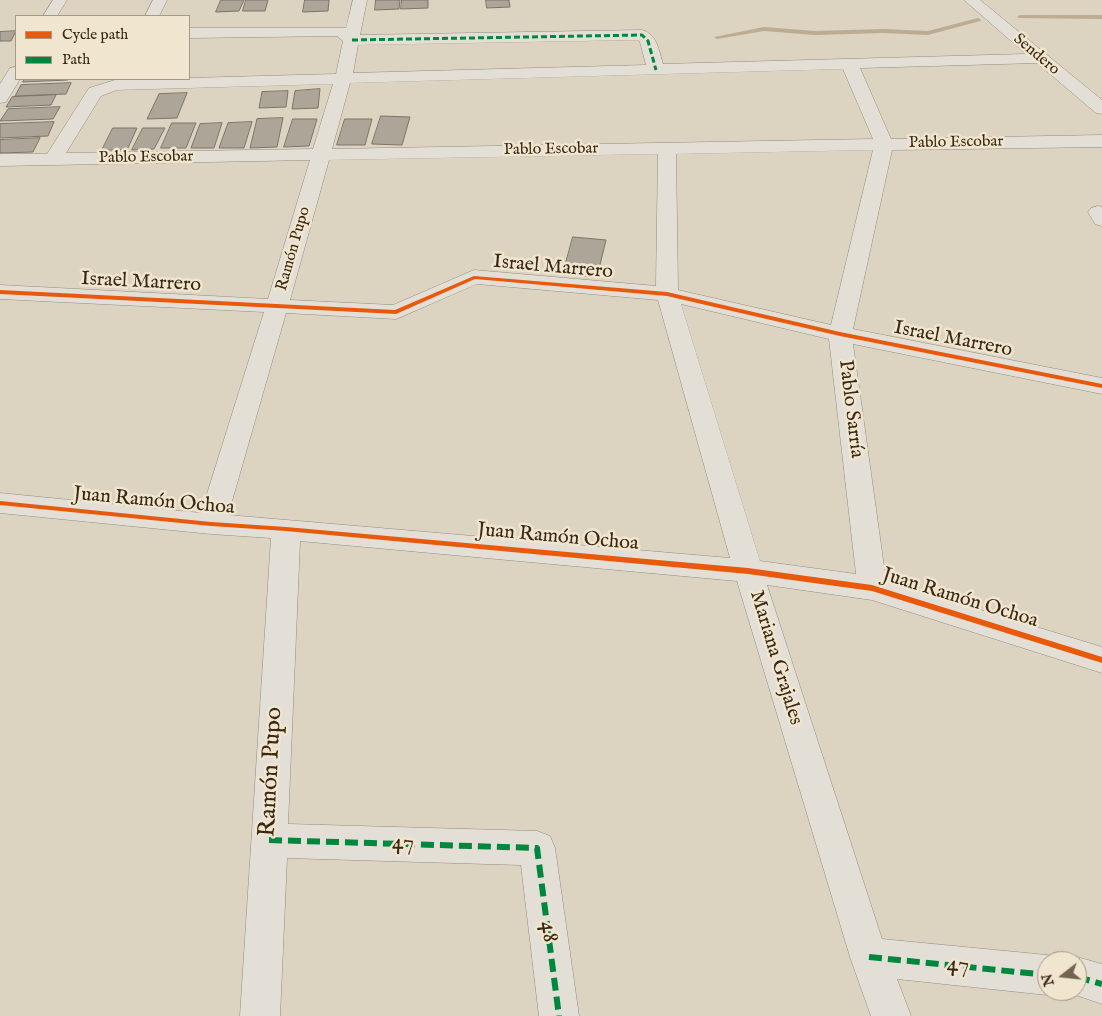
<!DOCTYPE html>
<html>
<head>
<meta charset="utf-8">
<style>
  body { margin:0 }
  #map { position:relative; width:1102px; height:1016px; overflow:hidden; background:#dcd3c1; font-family:"IM FELL English",serif }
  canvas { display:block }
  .legend { position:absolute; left:15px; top:15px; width:175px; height:65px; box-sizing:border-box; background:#f0e5cf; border:1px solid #a79983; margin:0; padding:6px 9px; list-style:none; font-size:15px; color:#3a2812 }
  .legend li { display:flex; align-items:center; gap:10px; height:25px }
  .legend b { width:25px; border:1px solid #a79983 }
  .north { position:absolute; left:1037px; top:951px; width:50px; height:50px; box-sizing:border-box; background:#f0e5cf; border:1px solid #a79983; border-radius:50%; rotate:254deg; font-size:14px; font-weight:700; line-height:20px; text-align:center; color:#3a2812 }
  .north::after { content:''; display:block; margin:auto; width:18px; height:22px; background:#73644f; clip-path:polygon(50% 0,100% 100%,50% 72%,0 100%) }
</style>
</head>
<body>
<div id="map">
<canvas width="1102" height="1016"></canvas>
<ul class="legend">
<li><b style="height:6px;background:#e8590c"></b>Cycle path</li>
<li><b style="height:6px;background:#00873e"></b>Path</li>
</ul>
<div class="north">N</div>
</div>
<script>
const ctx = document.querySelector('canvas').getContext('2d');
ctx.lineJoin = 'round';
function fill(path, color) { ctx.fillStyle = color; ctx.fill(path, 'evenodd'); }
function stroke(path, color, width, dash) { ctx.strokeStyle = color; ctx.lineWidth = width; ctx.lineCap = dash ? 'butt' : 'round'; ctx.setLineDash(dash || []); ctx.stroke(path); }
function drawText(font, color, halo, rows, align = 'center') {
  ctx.font = font + ' "IM FELL English",serif'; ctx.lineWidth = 5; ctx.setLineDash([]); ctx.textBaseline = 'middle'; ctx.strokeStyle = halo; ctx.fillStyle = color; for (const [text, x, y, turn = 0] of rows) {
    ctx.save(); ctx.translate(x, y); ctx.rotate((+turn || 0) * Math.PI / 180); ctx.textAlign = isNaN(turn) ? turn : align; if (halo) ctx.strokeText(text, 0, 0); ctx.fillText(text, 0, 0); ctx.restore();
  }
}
fill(new Path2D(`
  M 1020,15 L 1102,15 L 1102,19 L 1018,18 L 1018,16 Z
  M 978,18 L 981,20 L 980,21 L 928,35 L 883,33 L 815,35 L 764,31 L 717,39 L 714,37 L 764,27 L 815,31 L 883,29 L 928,31 Z`), '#bbac92');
const building = new Path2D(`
  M 221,0 L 244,0 L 239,11 L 216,12 Z
  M 246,0 L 268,0 L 265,11 L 243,11 Z
  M 305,0 L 329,0 L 328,11 L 303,12 Z
  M 376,0 L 400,0 L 399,9 L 375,10 Z
  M 402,0 L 428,0 L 428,8 L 401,9 Z
  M 486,0 L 509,0 L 510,7 L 487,8 Z
  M 16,31 L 11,41 L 0,41 L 0,32 Z
  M 25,79 L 69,79 L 68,80 L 23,82 Z
  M 71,83 L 66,94 L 15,96 L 21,85 Z
  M 320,89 L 318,108 L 292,109 L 295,91 Z
  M 288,91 L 286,107 L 259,108 L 262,92 Z
  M 187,93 L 177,118 L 147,119 L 159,94 Z
  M 56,95 L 51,105 L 6,107 L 12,97 Z
  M 60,107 L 53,119 L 0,121 L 8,109 Z
  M 381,116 L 410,117 L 402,145 L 372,144 Z
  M 283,118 L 277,147 L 250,148 L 257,119 Z
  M 293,119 L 317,119 L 309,146 L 284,147 Z
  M 345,119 L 372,119 L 365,145 L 337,145 Z
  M 54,122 L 48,136 L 0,138 L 0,124 Z
  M 252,122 L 244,148 L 219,148 L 228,123 Z
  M 172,123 L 196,123 L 186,148 L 161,148 Z
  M 222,123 L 214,148 L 191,148 L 200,124 Z
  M 113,128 L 137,128 L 127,150 L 102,150 Z
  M 143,128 L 165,128 L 154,149 L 132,150 Z
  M 40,138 L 33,152 L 0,153 L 0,140 Z
  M 573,237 L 606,240 L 597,277 L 563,274 Z`);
fill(building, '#aca598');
stroke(building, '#7c7468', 1);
const minor = new Path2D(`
  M 53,0 L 67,0 L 57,16 L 43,16 Z
  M 153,0 L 167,0 L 159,16 L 145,16 Z
  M 353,0 L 367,0 L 360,35 L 642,30 C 657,34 659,51 663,64 L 1026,54 L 964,0 L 980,0 L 1102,100 L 1102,114 L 1096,113 L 1037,63 L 860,68 L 891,139 L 1102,135 L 1102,147 L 892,150 L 853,329 L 1102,378 L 1102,394 L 853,344 L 886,581 L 1102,647 L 1102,673 L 872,600 L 767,585 L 882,939 L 1047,955 L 1060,961 L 1047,961 L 1047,991 L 1056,991 L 1047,995 L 897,979 L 911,1016 L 871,1016 L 850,957 L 737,581 L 300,541 L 288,824 L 537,831 L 550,836 L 555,848 L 579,1016 L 539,1016 L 521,865 L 287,858 L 280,1016 L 240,1016 L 271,538 L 211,534 L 0,513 L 0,493 L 201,513 L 264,312 L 0,299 L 0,285 L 268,299 L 310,160 L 0,166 L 0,154 L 47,154 L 89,88 L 115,80 L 336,74 L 343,41 L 337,36 L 189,38 L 189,28 L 346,28 ZM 638,40 L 640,42 L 646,65 L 353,73 L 358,45 ZM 843,69 L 873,139 L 332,149 L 350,83 ZM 333,84 L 313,149 L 66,153 L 101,96 L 117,90 ZM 873,150 L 831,325 L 678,290 L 676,154 ZM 658,154 L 656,286 L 474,270 L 393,305 L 290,300 L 329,160 ZM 477,284 L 658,300 L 730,558 L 228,515 L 286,313 L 396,319 ZM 681,304 L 829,339 L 856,574 L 760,561 Z
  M 16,67 L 16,79 L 20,79 L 6,102 L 0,103 L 0,84 L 10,68 Z
  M 1098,206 L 1102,207 L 1102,226 L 1095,224 L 1088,212 L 1091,208 Z
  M 1077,957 L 1102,964 L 1102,1004 L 1064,991 L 1077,991 L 1077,961 L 1068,961 Z`);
stroke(minor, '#938c7f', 1);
fill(minor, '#e4dfd6');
stroke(new Path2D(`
  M 352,40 L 642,35 L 648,41 L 656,70`), '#00873e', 3, [6, 3]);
stroke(new Path2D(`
  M 269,840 L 537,848 L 559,1016
  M 869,957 L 1047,975
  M 1077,977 L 1102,984`), '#00873e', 6, [13, 6]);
fill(new Path2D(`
  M 474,276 L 667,292 L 840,332 L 1102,384 L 1102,388 L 840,336 L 667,296 L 475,279 L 396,314 L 0,294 L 0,290 L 395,310 Z
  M 0,501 L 211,522 L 286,527 L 748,568 L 872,585 L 1102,657 L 1102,663 L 872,591 L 748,574 L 286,531 L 211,526 L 0,505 Z`), '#e8590c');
drawText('16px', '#3a2812', '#f0e5cf', [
  ["Sendero",1036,55,40],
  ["Pablo Escobar",956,143,-1],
  ["Pablo Escobar",551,150,-1],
  ["Pablo Escobar",146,158,-1],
  ["Ramón Pupo",294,249,-74]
]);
drawText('20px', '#3a2812', '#f0e5cf', [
  ["Israel Marrero",553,268,5],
  ["Israel Marrero",141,283,3],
  ["Israel Marrero",953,340,11],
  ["Pablo Sarría",850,409,83],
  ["Juan Ramón Ochoa",154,502,5],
  ["Juan Ramón Ochoa",558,538,5],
  ["Juan Ramón Ochoa",960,599,17],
  ["Mariana Grajales",775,658,73]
]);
drawText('24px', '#3a2812', '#f0e5cf', [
  ["Ramón Pupo",272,772,-87],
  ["47",403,844,2],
  ["48",548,932,83],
  ["47",958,966,5]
]);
</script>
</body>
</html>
